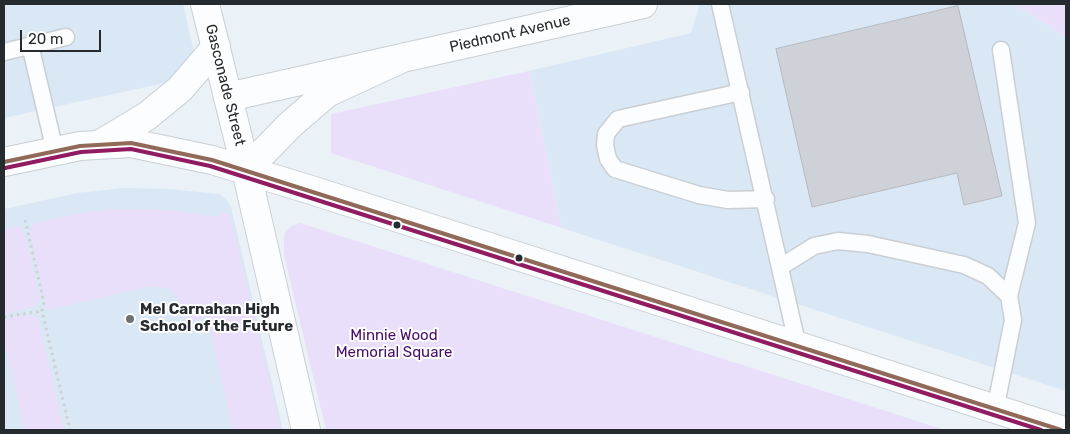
<!DOCTYPE html>
<html>
<head>
<meta charset="utf-8">
<style>
  body { margin:0 }
  #map { position:relative; width:1070px; height:434px; overflow:hidden; background:#eaf1f7; font-family:Rubik,sans-serif }
  canvas { display:block }
  .frame { position:absolute; inset:0; border:5px solid #252a2e; pointer-events:none }
  .scale { position:absolute; left:20px; top:30px; width:81px; height:22px; box-sizing:border-box; border:2px solid #252a2e; border-top:0; padding-left:6px; font-size:15px; line-height:18px; white-space:nowrap; color:#252a2e; -webkit-text-stroke:4px #fff; paint-order:stroke }
</style>
</head>
<body>
<div id="map">
<canvas width="1070" height="434"></canvas>
<div class="frame"></div>
<div class="scale">20 m</div>
</div>
<script>
const ctx = document.querySelector('canvas').getContext('2d');
ctx.lineJoin = 'round';
function fill(path, color) { ctx.fillStyle = color; ctx.fill(path, 'evenodd'); }
function stroke(path, color, width, dash) { ctx.strokeStyle = color; ctx.lineWidth = width; ctx.lineCap = dash ? 'butt' : 'round'; ctx.setLineDash(dash || []); ctx.stroke(path); }
function drawText(font, color, halo, rows, align = 'center') {
  ctx.font = font + ' Rubik,sans-serif'; ctx.lineWidth = 4; ctx.setLineDash([]); ctx.textBaseline = 'middle'; ctx.strokeStyle = halo; ctx.fillStyle = color; for (const [text, x, y, turn = 0] of rows) {
    ctx.save(); ctx.translate(x, y); ctx.rotate((+turn || 0) * Math.PI / 180); ctx.textAlign = isNaN(turn) ? turn : align; if (halo) ctx.strokeText(text, 0, 0); ctx.fillText(text, 0, 0); ctx.restore();
  }
}
fill(new Path2D(`
  M 4,4 L 183,4 L 193,48 L 192,60 L 175,79 L 164,83 L 4,118 Z
  M 700,4 L 1014,4 L 1066,37 L 1066,391 L 562,228 L 529,71 L 691,33 Z
  M 124,188 L 169,189 L 219,194 L 226,199 L 231,207 L 283,430 L 4,430 L 4,209 L 77,193 Z`), '#dae7f4');
fill(new Path2D(`
  M 1014,4 L 1066,4 L 1066,37 Z
  M 529,71 L 562,228 L 331,153 L 331,114 Z
  M 115,209 L 168,210 L 218,217 L 221,212 L 230,214 L 281,430 L 233,430 L 207,317 L 185,322 C 180,299 178,288 152,286 L 47,310 L 30,232 L 32,224 L 80,213 Z
  M 300,223 L 945,430 L 326,430 L 284,255 L 284,234 L 290,227 Z
  M 19,226 L 25,234 L 40,299 L 34,307 L 4,314 L 4,230 Z
  M 25,315 L 38,317 L 64,430 L 25,430 L 4,341 L 4,320 Z`), '#e9dffa');
const building = new Path2D(`
  M 958,6 L 1002,196 L 964,205 L 957,173 L 812,207 L 776,49 Z`);
fill(building, '#ced1d7');
stroke(building, '#b6babf', 1);
const lane = new Path2D(`
  M 720,4 L 798,347
  M 30,45 L 55,151
  M 1001,50 L 1027,223 L 1009,296
  M 4,52 L 66,37
  M 741,92 L 618,119 L 606,134 L 605,145 L 608,159 L 615,169 L 699,195 L 728,200 L 766,199
  M 782,266 L 814,246 L 838,241 L 868,244 L 964,265 L 988,276 L 1009,296 L 1013,320 L 995,410`);
const street = new Path2D(`
  M 228,97 L 643,4
  M 306,430 L 246,170 L 290,125 L 327,93 L 405,57`);
const secondary = new Path2D(`
  M 205,4 L 246,170`);
const primary = new Path2D(`
  M 102,143 L 147,116 L 180,89 L 216,47
  M 4,162 L 80,146 L 131,143 L 212,160 L 308,189 L 1061,430`);
stroke(lane, '#c9cfd3', 19);
stroke(street, '#c9cfd3', 30);
stroke(secondary, '#c9cfd3', 30);
stroke(primary, '#c9cfd3', 30);
stroke(new Path2D(`
  M 25,220 L 44,302 L 42,311 L 70,430
  M 4,317 L 42,311`), '#cfd1d3', 3, [2.5, 4]);
stroke(lane, '#fcfdfe', 16);
stroke(street, '#fcfdfe', 28);
stroke(secondary, '#fcfdfe', 28);
stroke(primary, '#fcfdfe', 28);
stroke(new Path2D(`
  M 4,162 L 80,146 L 131,143 L 212,160 L 1061,430`), '#916958', 4);
stroke(new Path2D(`
  M 5,168 L 81,152 L 131,149 L 210,166 L 1041,430`), '#901b61', 4);
for (const [x, y, r, color] of [
  [397,225,4.5,"#252a2e"],
  [519,258,4.5,"#252a2e"],
  [130,319,5,"#6a7074"]
]) { const dot = new Path2D(); dot.arc(x, y, r, 0, 2 * Math.PI); ctx.fillStyle = color; ctx.fill(dot); stroke(dot, '#fff', 2); }
drawText('15px', '#252a2e', '#fff', [
  ["Piedmont Avenue",510,34,-13],
  ["Gasconade Street",225,85,76]
]);
drawText('bold 15px', '#252a2e', '#fff', [
  ["Mel Carnahan High",140,310],
  ["School of the Future",140,327]
], 'left');
drawText('15px', '#480d67', '#fff', [
  ["Minnie Wood",394,336],
  ["Memorial Square",394,353]
]);
</script>
</body>
</html>
